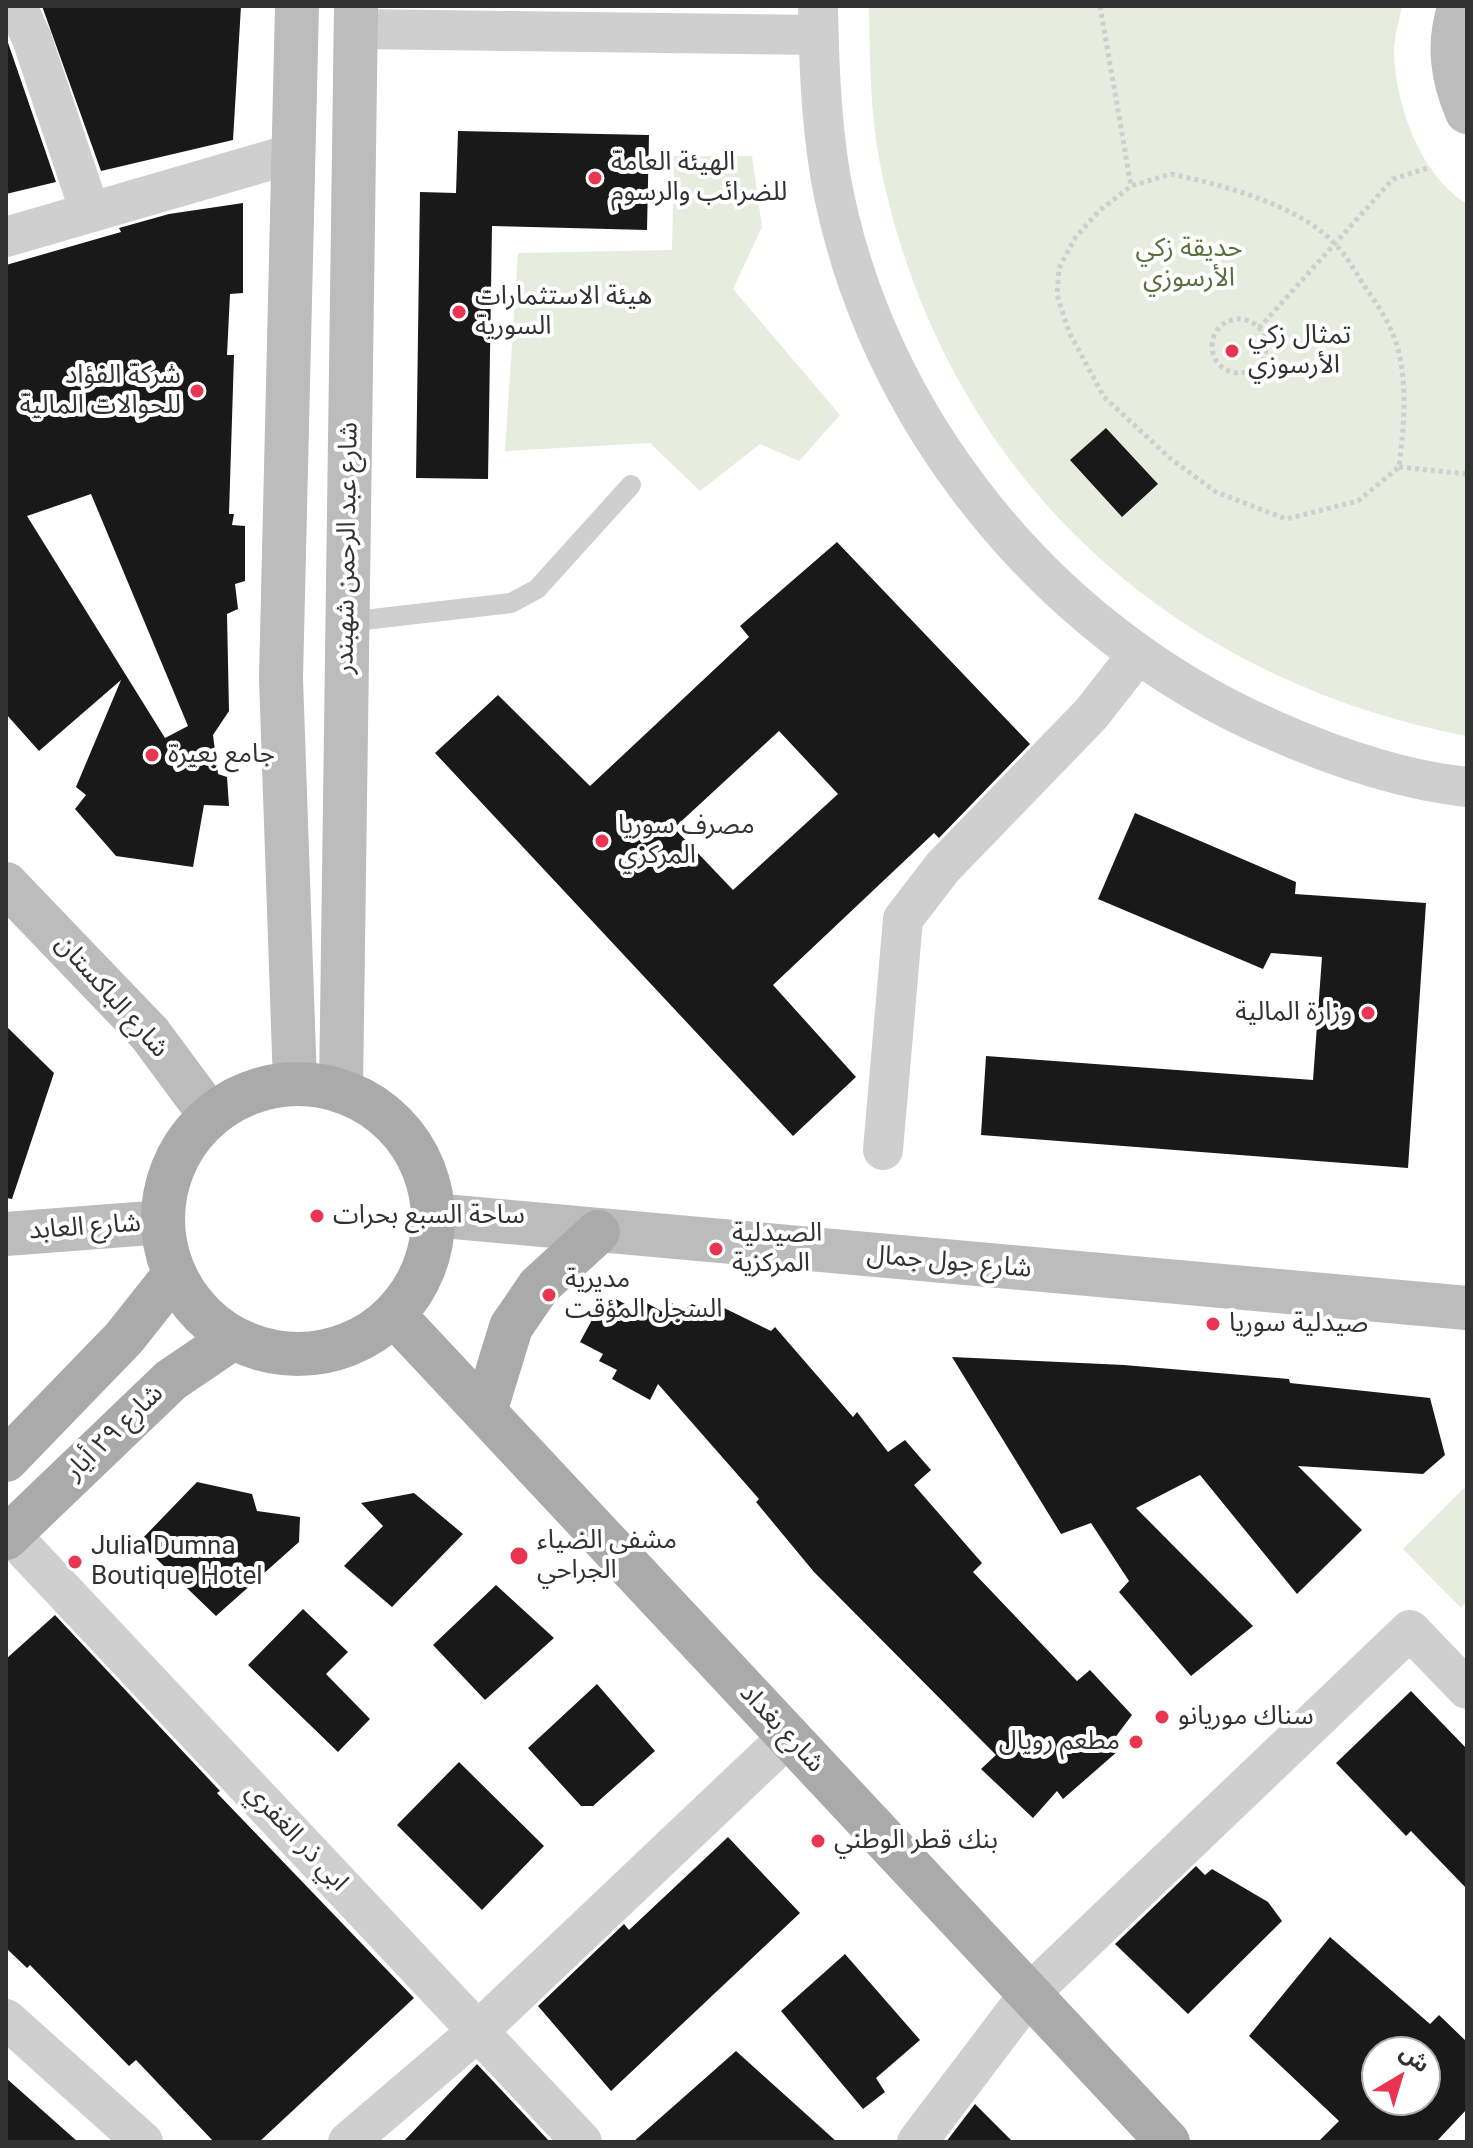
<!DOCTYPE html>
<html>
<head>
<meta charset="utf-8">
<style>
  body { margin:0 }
  #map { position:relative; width:1473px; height:2148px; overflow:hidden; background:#fff; font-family:Roboto,"Noto Sans Arabic",sans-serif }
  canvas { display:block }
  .frame { position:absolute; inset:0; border:8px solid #323232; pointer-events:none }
  .north { position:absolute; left:1361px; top:2036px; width:80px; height:80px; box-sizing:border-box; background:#fff; border:2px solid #adadad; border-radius:50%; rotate:38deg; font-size:22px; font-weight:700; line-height:32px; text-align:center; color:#323232 }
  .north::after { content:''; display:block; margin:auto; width:28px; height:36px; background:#e93551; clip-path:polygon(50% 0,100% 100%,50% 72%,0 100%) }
</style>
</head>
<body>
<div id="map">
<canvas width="1473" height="2148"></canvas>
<div class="frame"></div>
<div class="north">ش</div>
</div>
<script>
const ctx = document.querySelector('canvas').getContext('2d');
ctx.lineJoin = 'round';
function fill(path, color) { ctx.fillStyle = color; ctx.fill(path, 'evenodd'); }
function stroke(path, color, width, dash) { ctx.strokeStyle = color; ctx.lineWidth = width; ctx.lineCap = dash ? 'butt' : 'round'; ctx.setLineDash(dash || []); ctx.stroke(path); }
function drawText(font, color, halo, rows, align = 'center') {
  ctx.font = font + ' Roboto,"Noto Sans Arabic",sans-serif'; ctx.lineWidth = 8; ctx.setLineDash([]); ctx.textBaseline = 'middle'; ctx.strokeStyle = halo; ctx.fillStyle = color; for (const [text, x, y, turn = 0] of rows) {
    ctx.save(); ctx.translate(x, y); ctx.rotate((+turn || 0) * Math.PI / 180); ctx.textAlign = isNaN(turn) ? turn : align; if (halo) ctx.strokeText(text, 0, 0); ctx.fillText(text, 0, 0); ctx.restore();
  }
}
fill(new Path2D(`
  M 869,6 L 1402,6 C 1399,22 1393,40 1394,56 C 1397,108 1420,175 1467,204 L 1467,736 C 1167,678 944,472 881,169 C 870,116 870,60 869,6 Z
  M 674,156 L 752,156 L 762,227 L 733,289 L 840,415 L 799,461 L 760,444 L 700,491 L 650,443 L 505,451 L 518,253 L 672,250 Z
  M 1467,1485 L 1467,1601 L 1461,1608 L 1403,1549 Z`), '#e6ecde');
fill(new Path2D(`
  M 42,6 L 241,6 L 233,140 L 101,171 Z
  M 6,37 L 56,182 L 6,194 Z
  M 458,131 L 649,135 L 647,230 L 492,226 L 488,479 L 416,478 L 420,192 L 456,193 Z
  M 243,203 L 243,293 L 230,294 L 227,355 L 234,355 L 229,514 L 234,514 L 232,525 L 245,526 L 245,581 L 235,584 L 238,609 L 227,614 L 229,711 L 213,735 L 218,774 L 227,777 L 229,806 L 204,805 L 193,867 L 116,856 L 75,809 L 86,795 L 76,787 L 121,680 L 39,751 L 6,714 L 6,265 L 121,232 L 119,228 L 169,214 ZM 91,494 L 188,726 L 165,738 L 27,516 Z
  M 1106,428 L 1158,484 L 1122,517 L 1070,460 Z
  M 837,542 L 1030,744 L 939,838 L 934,833 L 773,985 L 856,1077 L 793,1136 L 435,753 L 498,695 L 590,786 L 749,637 L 740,626 ZM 779,731 L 838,794 L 733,890 L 674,828 Z
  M 1135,813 L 1296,882 L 1295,894 L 1426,903 L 1408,1168 L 981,1135 L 986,1056 L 1313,1080 L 1322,957 L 1271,953 L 1263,969 L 1098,899 Z
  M 6,1026 L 54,1073 L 12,1199 L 6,1198 Z
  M 612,1297 L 638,1311 L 643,1301 L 663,1312 L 668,1301 L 684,1310 L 692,1304 L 710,1312 L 718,1305 L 771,1331 L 775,1327 L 853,1417 L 857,1412 L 888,1452 L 905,1440 L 931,1470 L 914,1485 L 982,1563 L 973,1572 L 1077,1681 L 1090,1670 L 1132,1715 L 1114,1739 L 1118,1751 L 1063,1799 L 1057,1791 L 1033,1818 L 981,1769 L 996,1755 L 814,1572 L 756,1502 L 759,1499 L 658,1384 L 650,1400 L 612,1379 L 617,1370 L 599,1361 L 603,1354 L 580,1342 L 600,1305 L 606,1309 Z
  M 952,1357 L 1124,1365 L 1289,1379 L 1290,1383 L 1430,1398 L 1445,1455 L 1423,1474 L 1298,1466 L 1362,1530 L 1297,1594 L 1200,1475 L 1136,1508 L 1253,1626 L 1191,1676 L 1119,1592 L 1129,1581 L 1091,1523 L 1061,1534 Z
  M 197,1482 L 252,1494 L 257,1511 L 300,1517 L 299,1542 L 216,1616 L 139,1542 Z
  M 414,1493 L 463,1534 L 392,1607 L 344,1566 L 383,1526 L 361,1503 Z
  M 496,1585 L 554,1638 L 485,1700 L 433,1645 Z
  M 303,1609 L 348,1652 L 326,1674 L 370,1719 L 338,1752 L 248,1665 Z
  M 55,1615 L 220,1791 L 217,1793 L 414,1998 L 259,2142 L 214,2142 L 136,2060 L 129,2066 L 30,1965 L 27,1968 L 6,1948 L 6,1659 Z
  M 597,1684 L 655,1751 L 593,1806 L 581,1806 L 528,1748 Z
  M 1411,1691 L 1467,1749 L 1467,1889 L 1411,1831 L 1406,1836 L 1336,1763 Z
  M 459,1762 L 544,1846 L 482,1910 L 397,1825 Z
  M 728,1837 L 800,1913 L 611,2091 L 538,2006 L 624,1924 L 629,1930 Z
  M 1196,1866 L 1205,1875 L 1212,1869 L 1268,1902 L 1282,1921 L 1188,2014 L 1115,1944 Z
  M 1330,1937 L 1430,2024 L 1439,2015 L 1467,2042 L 1467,2109 L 1436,2142 L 1318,2142 L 1339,2121 L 1249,2036 ZM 1377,2052 L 1425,2052 L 1425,2100 L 1377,2100 Z
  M 845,1954 L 920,2040 L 876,2078 L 885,2092 L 863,2109 L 781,2011 Z
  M 736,2051 L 837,2142 L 633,2142 Z
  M 477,2064 L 550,2142 L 403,2142 Z
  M 6,2078 L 78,2142 L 6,2142 Z
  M 975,2104 L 1013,2142 L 946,2142 Z`), '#191919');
stroke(new Path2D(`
  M 1100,6 L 1131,186
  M 1171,174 C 1223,185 1300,205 1337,246 C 1348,258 1356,273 1365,287 C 1381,309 1397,335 1401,363 C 1407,398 1403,433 1399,467 L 1358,501 L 1286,519 L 1216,492 L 1171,459 L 1104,397 L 1069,332 L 1057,295 L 1059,268 L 1075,238 L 1099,211 L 1131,186 Z
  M1212 346a27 27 0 1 1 54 0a27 27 0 1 1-54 0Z
  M 1259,328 L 1393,179 L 1431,167
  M 1399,467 L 1467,474`), '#cfcfcf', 5, [4, 4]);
stroke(new Path2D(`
  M 347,622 L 511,603 L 537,589 L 631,485`), '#cfcfcf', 20);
stroke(new Path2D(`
  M 17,6 L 32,39 L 90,212
  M 818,6 C 819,63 821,118 830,174 C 872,416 1047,632 1271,729 C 1332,756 1400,780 1467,787
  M 355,29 L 819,35
  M 6,237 L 295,153
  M 883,1150 L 903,919 L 943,867 L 1091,714 L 1138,654
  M 10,1534 L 582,2142
  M 6,2019 L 143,2142
  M 348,2142 L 478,2031 L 788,1737
  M 917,2142 L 1029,1994 L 1410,1630 L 1467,1689`), '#cfcfcf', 40);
stroke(new Path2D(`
  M 1460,6 C 1447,43 1452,77 1467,112
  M 6,884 L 150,1034 L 210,1115
  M 295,1083 L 281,678 L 297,6
  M 341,1091 L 356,6
  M 432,1215 L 1467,1308
  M 6,1234 L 163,1222`), '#bcbcbc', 44);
stroke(new Path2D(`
  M163 1219a135 135 0 1 1 270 0a135 135 0 1 1-270 0Z
  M 394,1315 L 1168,2142
  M 485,1412 L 511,1327 L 539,1286 L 598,1232
  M 6,1460 L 124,1338 L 174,1275
  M 6,1538 L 171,1380 L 233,1338`), '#aaa', 44);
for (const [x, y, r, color] of [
  [595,178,8,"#e93551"],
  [459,312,8,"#e93551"],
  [1232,351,8,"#e93551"],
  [197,391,8,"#e93551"],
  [152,755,8,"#e93551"],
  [602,841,8,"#e93551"],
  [1368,1013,8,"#e93551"],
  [317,1216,8,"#e93551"],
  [716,1249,8,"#e93551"],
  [549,1295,8,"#e93551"],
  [1213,1324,8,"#e93551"],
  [519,1556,10,"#e93551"],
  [75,1562,8,"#e93551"],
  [1162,1717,8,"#e93551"],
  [1136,1742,8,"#e93551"],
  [818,1841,8,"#e93551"]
]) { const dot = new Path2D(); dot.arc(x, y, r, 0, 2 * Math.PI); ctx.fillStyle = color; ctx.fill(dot); stroke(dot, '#fff', 3); }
drawText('26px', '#323232', '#fff', [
  ["الهيئة العامة",611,163],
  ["للضرائب والرسوم",611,193],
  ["هيئة الاستثمارات",475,297],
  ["السورية",475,327],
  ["تمثال زكي",1248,336],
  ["الأرسوزي",1248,366],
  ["شركة الفؤاد",181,376,"right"],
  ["للحوالات المالية",181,406,"right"],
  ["جامع بعيرة",168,755],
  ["مصرف سوريا",618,826],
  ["المركزي",618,856],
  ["وزارة المالية",1352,1013,"right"],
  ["ساحة السبع بحرات",333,1216],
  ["الصيدلية",732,1234],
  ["المركزية",732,1264],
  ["مديرية",565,1280],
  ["السجل المؤقت",565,1310],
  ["صيدلية سوريا",1229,1324],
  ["مشفى الضياء",537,1541],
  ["الجراحي",537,1571],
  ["Julia Dumna",91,1547],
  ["Boutique Hotel",91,1577],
  ["سناك موريانو",1178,1717],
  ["مطعم رويال",1120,1742,"right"],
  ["بنك قطر الوطني",834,1841]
], 'left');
drawText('26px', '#59703e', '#fff', [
  ["حديقة زكي",1189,249],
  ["الأرسوزي",1189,279]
]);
drawText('26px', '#323232', '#fff', [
  ["شارع عبد الرحمن شهبندر",348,548,-89],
  ["شارع الباكستان",111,997,48],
  ["شارع العابد",85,1228,-4],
  ["شارع جول جمال",949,1263,5],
  ["شارع ٢٩ أيار",115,1433,-44],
  ["شارع بغداد",781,1729,47],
  ["ابي ذر الغفري",296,1838,47]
]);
</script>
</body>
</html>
